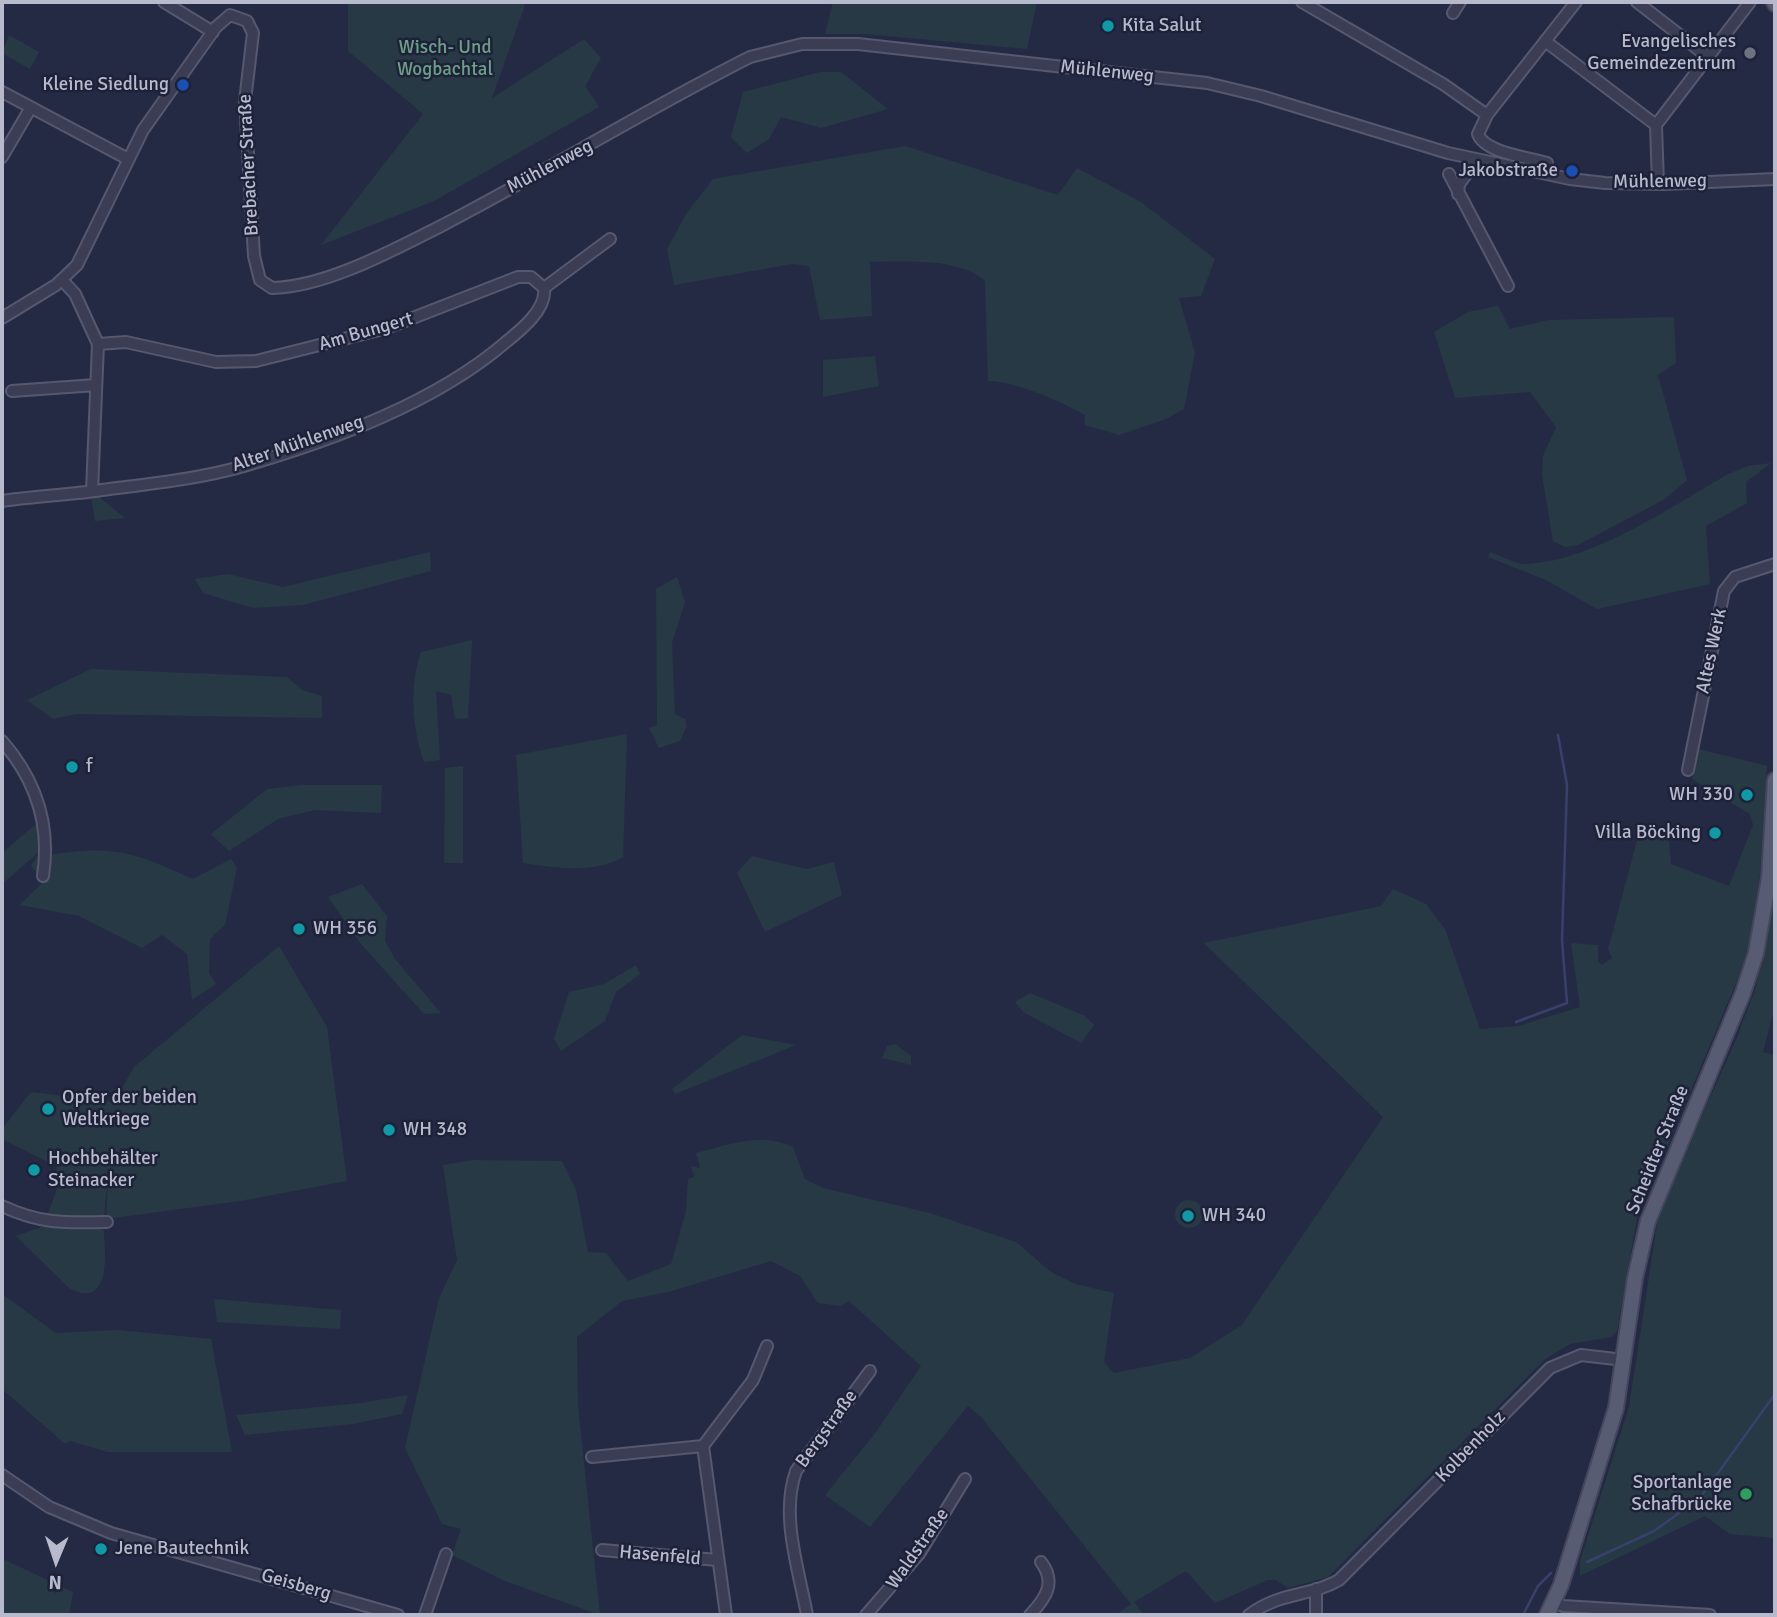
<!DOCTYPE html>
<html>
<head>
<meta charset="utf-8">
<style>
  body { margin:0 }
  #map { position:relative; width:1777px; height:1617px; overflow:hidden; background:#252a44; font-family:Signika,sans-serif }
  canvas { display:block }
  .frame { position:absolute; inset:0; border:4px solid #b7b9cd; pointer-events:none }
  .north { position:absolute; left:21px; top:1526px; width:70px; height:70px; -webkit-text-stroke:5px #1e2239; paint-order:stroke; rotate:182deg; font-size:19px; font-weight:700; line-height:28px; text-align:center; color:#b7b9cd }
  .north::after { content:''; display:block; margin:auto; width:24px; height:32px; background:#b7b9cd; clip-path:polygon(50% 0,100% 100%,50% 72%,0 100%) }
</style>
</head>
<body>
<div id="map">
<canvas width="1777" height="1617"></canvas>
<div class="frame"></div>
<div class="north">N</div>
</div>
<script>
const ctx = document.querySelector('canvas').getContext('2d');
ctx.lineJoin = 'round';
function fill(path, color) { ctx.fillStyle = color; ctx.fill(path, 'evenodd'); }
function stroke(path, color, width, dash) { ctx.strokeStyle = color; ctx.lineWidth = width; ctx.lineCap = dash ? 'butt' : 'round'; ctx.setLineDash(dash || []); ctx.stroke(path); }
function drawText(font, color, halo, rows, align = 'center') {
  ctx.font = font + ' Signika,sans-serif'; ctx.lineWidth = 5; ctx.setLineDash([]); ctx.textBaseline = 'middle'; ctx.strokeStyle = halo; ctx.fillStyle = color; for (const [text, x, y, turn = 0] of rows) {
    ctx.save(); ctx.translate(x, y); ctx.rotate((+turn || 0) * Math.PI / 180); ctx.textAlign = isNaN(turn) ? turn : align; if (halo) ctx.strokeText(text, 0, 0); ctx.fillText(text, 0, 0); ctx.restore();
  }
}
fill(new Path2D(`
  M 348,2 L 526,2 L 492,98 L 584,39 L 601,58 L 585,86 L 599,107 L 434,201 L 321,245 L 423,114 L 348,51 Z
  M 833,2 L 1037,2 L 1027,49 L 865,34 L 825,34 Z
  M 9,35 L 39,52 L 30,69 L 2,53 Z
  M 820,72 L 841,72 L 888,109 L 821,128 L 781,117 L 769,139 L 747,153 L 731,137 L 743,92 Z
  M 905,146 L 1058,195 L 1077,168 L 1141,202 L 1215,259 L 1201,296 L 1179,298 L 1195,353 L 1184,409 L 1166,419 L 1119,435 L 1085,425 L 1085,415 C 1063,402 1012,380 988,381 L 985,281 C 961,258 902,261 870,262 L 872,316 L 820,320 L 809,266 L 792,264 L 674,285 L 667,249 L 686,214 L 713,179 Z
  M 1498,306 L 1510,329 L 1548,320 L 1674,317 L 1676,363 L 1658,375 L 1687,480 L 1665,499 L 1578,545 L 1565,547 L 1553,541 L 1542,475 L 1543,456 L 1556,427 L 1530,392 L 1455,398 L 1434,332 L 1468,312 Z
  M 875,356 L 879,386 L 823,397 L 823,360 Z
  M 1771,463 L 1746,482 L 1747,503 L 1706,526 L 1710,584 L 1597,609 L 1546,580 L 1488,557 L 1490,552 C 1501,556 1515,564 1526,564 C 1593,561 1671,507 1728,474 L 1748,466 Z
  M 91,496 L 98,496 L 125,518 L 95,521 Z
  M 430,552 L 431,571 L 303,605 L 253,608 L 203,593 L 195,579 L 228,574 L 283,587 Z
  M 677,577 L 685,602 L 672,643 L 675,714 L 685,719 L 687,726 L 680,741 L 659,748 L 649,728 L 657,725 L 656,589 Z
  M 472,640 L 468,718 L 455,719 L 451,695 L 436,691 L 440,760 L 424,762 C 412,729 409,685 421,652 Z
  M 91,669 L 287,677 L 302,690 L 322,696 L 322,718 L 76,714 L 53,719 L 27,700 Z
  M 627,734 L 623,857 C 594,874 556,868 523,863 L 516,755 Z
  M 1698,749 L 1767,766 L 1760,874 L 1750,950 L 1637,1218 L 1617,1331 L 1611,1337 L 1570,1344 L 1544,1360 L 1328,1577 L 1288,1588 L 1276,1580 L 1268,1580 L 1215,1603 L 1186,1571 L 1134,1602 L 1144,1615 L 1116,1615 L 1131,1604 L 981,1417 L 968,1406 L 870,1527 L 825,1495 L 873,1436 L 921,1366 L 849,1301 L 841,1306 L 818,1303 L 800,1276 L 771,1261 L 668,1292 L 622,1301 L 577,1337 L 578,1406 L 600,1615 L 505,1581 L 452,1555 L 461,1529 L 442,1524 L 405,1448 L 439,1298 L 457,1260 L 443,1165 L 473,1160 L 562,1161 L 576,1190 L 588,1252 L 606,1253 L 628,1281 L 671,1264 L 686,1211 L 688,1179 L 694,1177 L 691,1166 L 700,1168 L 696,1153 C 729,1145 760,1132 793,1147 L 805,1179 L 823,1188 L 930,1213 L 1016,1242 L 1051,1272 L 1075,1284 L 1114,1293 L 1104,1362 L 1114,1373 L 1190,1358 L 1242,1325 L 1383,1117 L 1204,943 L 1381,906 L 1393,889 L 1426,904 L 1445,929 L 1480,1029 L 1518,1026 L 1580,1007 L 1571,943 L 1598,945 L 1598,961 L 1602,965 L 1612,958 L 1608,949 L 1640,829 L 1669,840 L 1671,864 L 1729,886 L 1753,825 L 1750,814 L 1692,779 Z
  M 463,766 L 463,863 L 444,863 L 445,768 Z
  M 301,785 L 382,785 L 381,813 L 315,810 L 278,819 L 229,851 L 211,834 L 267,789 Z
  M 37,823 L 42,849 L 50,855 C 113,844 136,853 193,879 L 231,859 L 237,868 L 225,925 L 210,939 L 209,973 L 216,984 L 192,1000 L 187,954 L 162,935 L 142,948 L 79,916 L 20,905 L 44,881 L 31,866 L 40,851 L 2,884 L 2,853 Z
  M 1775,854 L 1775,1006 L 1763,1052 L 1775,1055 L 1775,1538 L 1730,1534 L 1705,1516 L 1580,1576 L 1580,1561 L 1629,1407 L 1657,1224 L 1669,1188 L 1736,1040 L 1756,987 Z
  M 752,856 L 807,869 L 834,862 L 842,895 L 765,932 L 737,873 Z
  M 362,884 L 387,916 L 385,941 L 395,959 L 441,1013 L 424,1014 L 361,944 L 328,897 Z
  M 279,946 L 327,1027 L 347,1181 L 240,1201 L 106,1219 L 109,1161 L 104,1219 L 46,1219 L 58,1186 L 56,1166 L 2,1139 L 2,1129 L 31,1092 L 114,1102 L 134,1067 Z
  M 636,965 L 640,974 L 616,992 L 605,1021 L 561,1051 L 554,1039 L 569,992 L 604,984 Z
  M 1030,993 L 1085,1016 L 1094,1025 L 1081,1043 L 1023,1012 L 1015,1002 Z
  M 742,1035 L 796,1045 L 675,1094 L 672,1089 Z
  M 896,1044 L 911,1056 L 911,1065 L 882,1058 L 887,1046 Z
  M1175 1214a14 14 0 1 1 28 0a14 14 0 1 1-28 0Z
  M 44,1226 L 103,1226 C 106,1249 112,1312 69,1288 L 16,1236 Z
  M 2,1294 L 56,1333 L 117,1330 L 211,1339 L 232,1452 L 108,1452 L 71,1441 L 64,1443 L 2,1389 Z
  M 214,1299 L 341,1310 L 340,1329 L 217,1322 Z
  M 408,1395 L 402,1414 L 353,1424 L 245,1435 L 236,1415 L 361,1403 Z
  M 5,1560 L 73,1592 L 69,1615 L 2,1615 L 2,1562 Z`), '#273945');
stroke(new Path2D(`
  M 1516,1022 L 1567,1003 L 1562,940 L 1567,785 L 1558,735
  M 1587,1562 L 1654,1531 L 1700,1498 L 1775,1394
  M 1523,1615 L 1538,1586 L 1551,1573`), '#38406b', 2.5);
const minor = new Path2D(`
  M 164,2 L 213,32
  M 1302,2 L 1443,84 L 1487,115
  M 1637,2 L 1708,57
  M 1453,13 L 1460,2
  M 1545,41 L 1656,125
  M 2,92 L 128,159
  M 2,157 L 30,109
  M 1548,173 L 1547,163 C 1528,157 1485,153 1478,134 L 1487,115 L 1576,2
  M 1449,174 L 1508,286
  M 1658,184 L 1656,125 L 1750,2
  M 1458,194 L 1459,184 L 1477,160
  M 62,280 L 75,294 L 98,344 L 92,491
  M 544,288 L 610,239
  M 2,318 L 56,285 L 77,265 L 143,130 L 216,27 L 230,15 L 247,21 L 253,33 L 245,101 L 254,256 L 260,280 L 272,288 C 326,287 393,250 441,226 C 545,172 645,110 750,57 L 802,44 L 858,44 L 1207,83 L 1261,96 L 1448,153 L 1570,179 L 1605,183 L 1665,184 L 1775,179
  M 98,344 L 126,342 L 216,362 L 256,361 L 387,328 L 518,277 L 531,277 L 544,288
  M 12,391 L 96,385
  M 2,501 C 35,496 69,495 102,490 C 148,484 199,479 244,466 C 333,440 435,403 506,342 C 521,330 547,309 544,288
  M 2,741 C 36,780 51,824 43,876
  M 1688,770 L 1724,591 L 1735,577 L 1775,564
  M 2,1206 C 40,1224 65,1223 107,1222
  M 592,1457 L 703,1446
  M 2,1475 L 49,1507 L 111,1533 L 398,1615
  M 602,1550 L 717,1560
  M 1554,1602 L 1563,1606 L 1710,1615
  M 425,1615 L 446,1554
  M 726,1615 L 703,1446 L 753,1380 L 767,1346
  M 807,1615 C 799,1570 780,1516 796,1471 L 870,1371
  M 866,1615 L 919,1554 L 965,1479
  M 1030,1615 C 1045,1599 1057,1583 1041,1562
  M 1249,1615 C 1281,1591 1310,1597 1339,1580 L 1550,1368 L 1581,1355 L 1624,1360
  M 1316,1615 L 1316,1589`);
const major = new Path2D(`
  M 1774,2 L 1775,4
  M 1547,1615 L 1561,1585 L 1616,1408 L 1635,1278 L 1648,1221 L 1743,993 L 1756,953 L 1769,878 L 1775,780`);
stroke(minor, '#55586e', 14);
stroke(major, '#43465d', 18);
stroke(minor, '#3a3d53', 10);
stroke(major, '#585c73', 14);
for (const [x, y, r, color] of [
  [1108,26,7,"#0f9aa8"],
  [1750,53,7,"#6b7280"],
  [183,85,7,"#1a4fb4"],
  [1572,171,7,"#1a4fb4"],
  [72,767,7,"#0f9aa8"],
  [1747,795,7,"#0f9aa8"],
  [1715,833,7,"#0f9aa8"],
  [299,929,7,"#0f9aa8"],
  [48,1109,7,"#0f9aa8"],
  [389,1130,7,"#0f9aa8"],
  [34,1170,7,"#0f9aa8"],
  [1188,1216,7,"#0f9aa8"],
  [1746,1494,7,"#2e9e5b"],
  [101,1549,7,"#0f9aa8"]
]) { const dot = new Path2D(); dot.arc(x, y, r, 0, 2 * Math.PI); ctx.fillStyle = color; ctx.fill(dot); stroke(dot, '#1e2239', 2.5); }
drawText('19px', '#b7b9cd', '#1e2239', [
  ["Kita Salut",1122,26],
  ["Evangelisches",1736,42,"right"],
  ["Gemeindezentrum",1736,64,"right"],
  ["Kleine Siedlung",169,85,"right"],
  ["Jakobstraße",1558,171,"right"],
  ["f",86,767],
  ["WH 330",1733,795,"right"],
  ["Villa Böcking",1701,833,"right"],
  ["WH 356",313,929],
  ["Opfer der beiden",62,1098],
  ["Weltkriege",62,1120],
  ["WH 348",403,1130],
  ["Hochbehälter",48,1159],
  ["Steinacker",48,1181],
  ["WH 340",1202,1216],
  ["Sportanlage",1732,1483,"right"],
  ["Schafbrücke",1732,1505,"right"],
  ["Jene Bautechnik",115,1549]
], 'left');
drawText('19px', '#6d9f87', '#1e2239', [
  ["Wisch- Und",445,48],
  ["Wogbachtal",445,70]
]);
drawText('19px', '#b7b9cd', '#1e2239', [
  ["Mühlenweg",1107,72,6],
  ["Brebacher Straße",249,165,-93],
  ["Mühlenweg",550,167,-28],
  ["Mühlenweg",1660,182,-1],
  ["Am Bungert",366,332,-16],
  ["Alter Mühlenweg",298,444,-19],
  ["Altes Werk",1712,651,-78],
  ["Scheidter Straße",1658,1150,-68],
  ["Bergstraße",827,1429,-54],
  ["Kolbenholz",1471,1447,-46],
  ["Waldstraße",918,1549,-55],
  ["Hasenfeld",660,1556,5],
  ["Geisberg",296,1585,16]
]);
</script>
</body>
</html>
